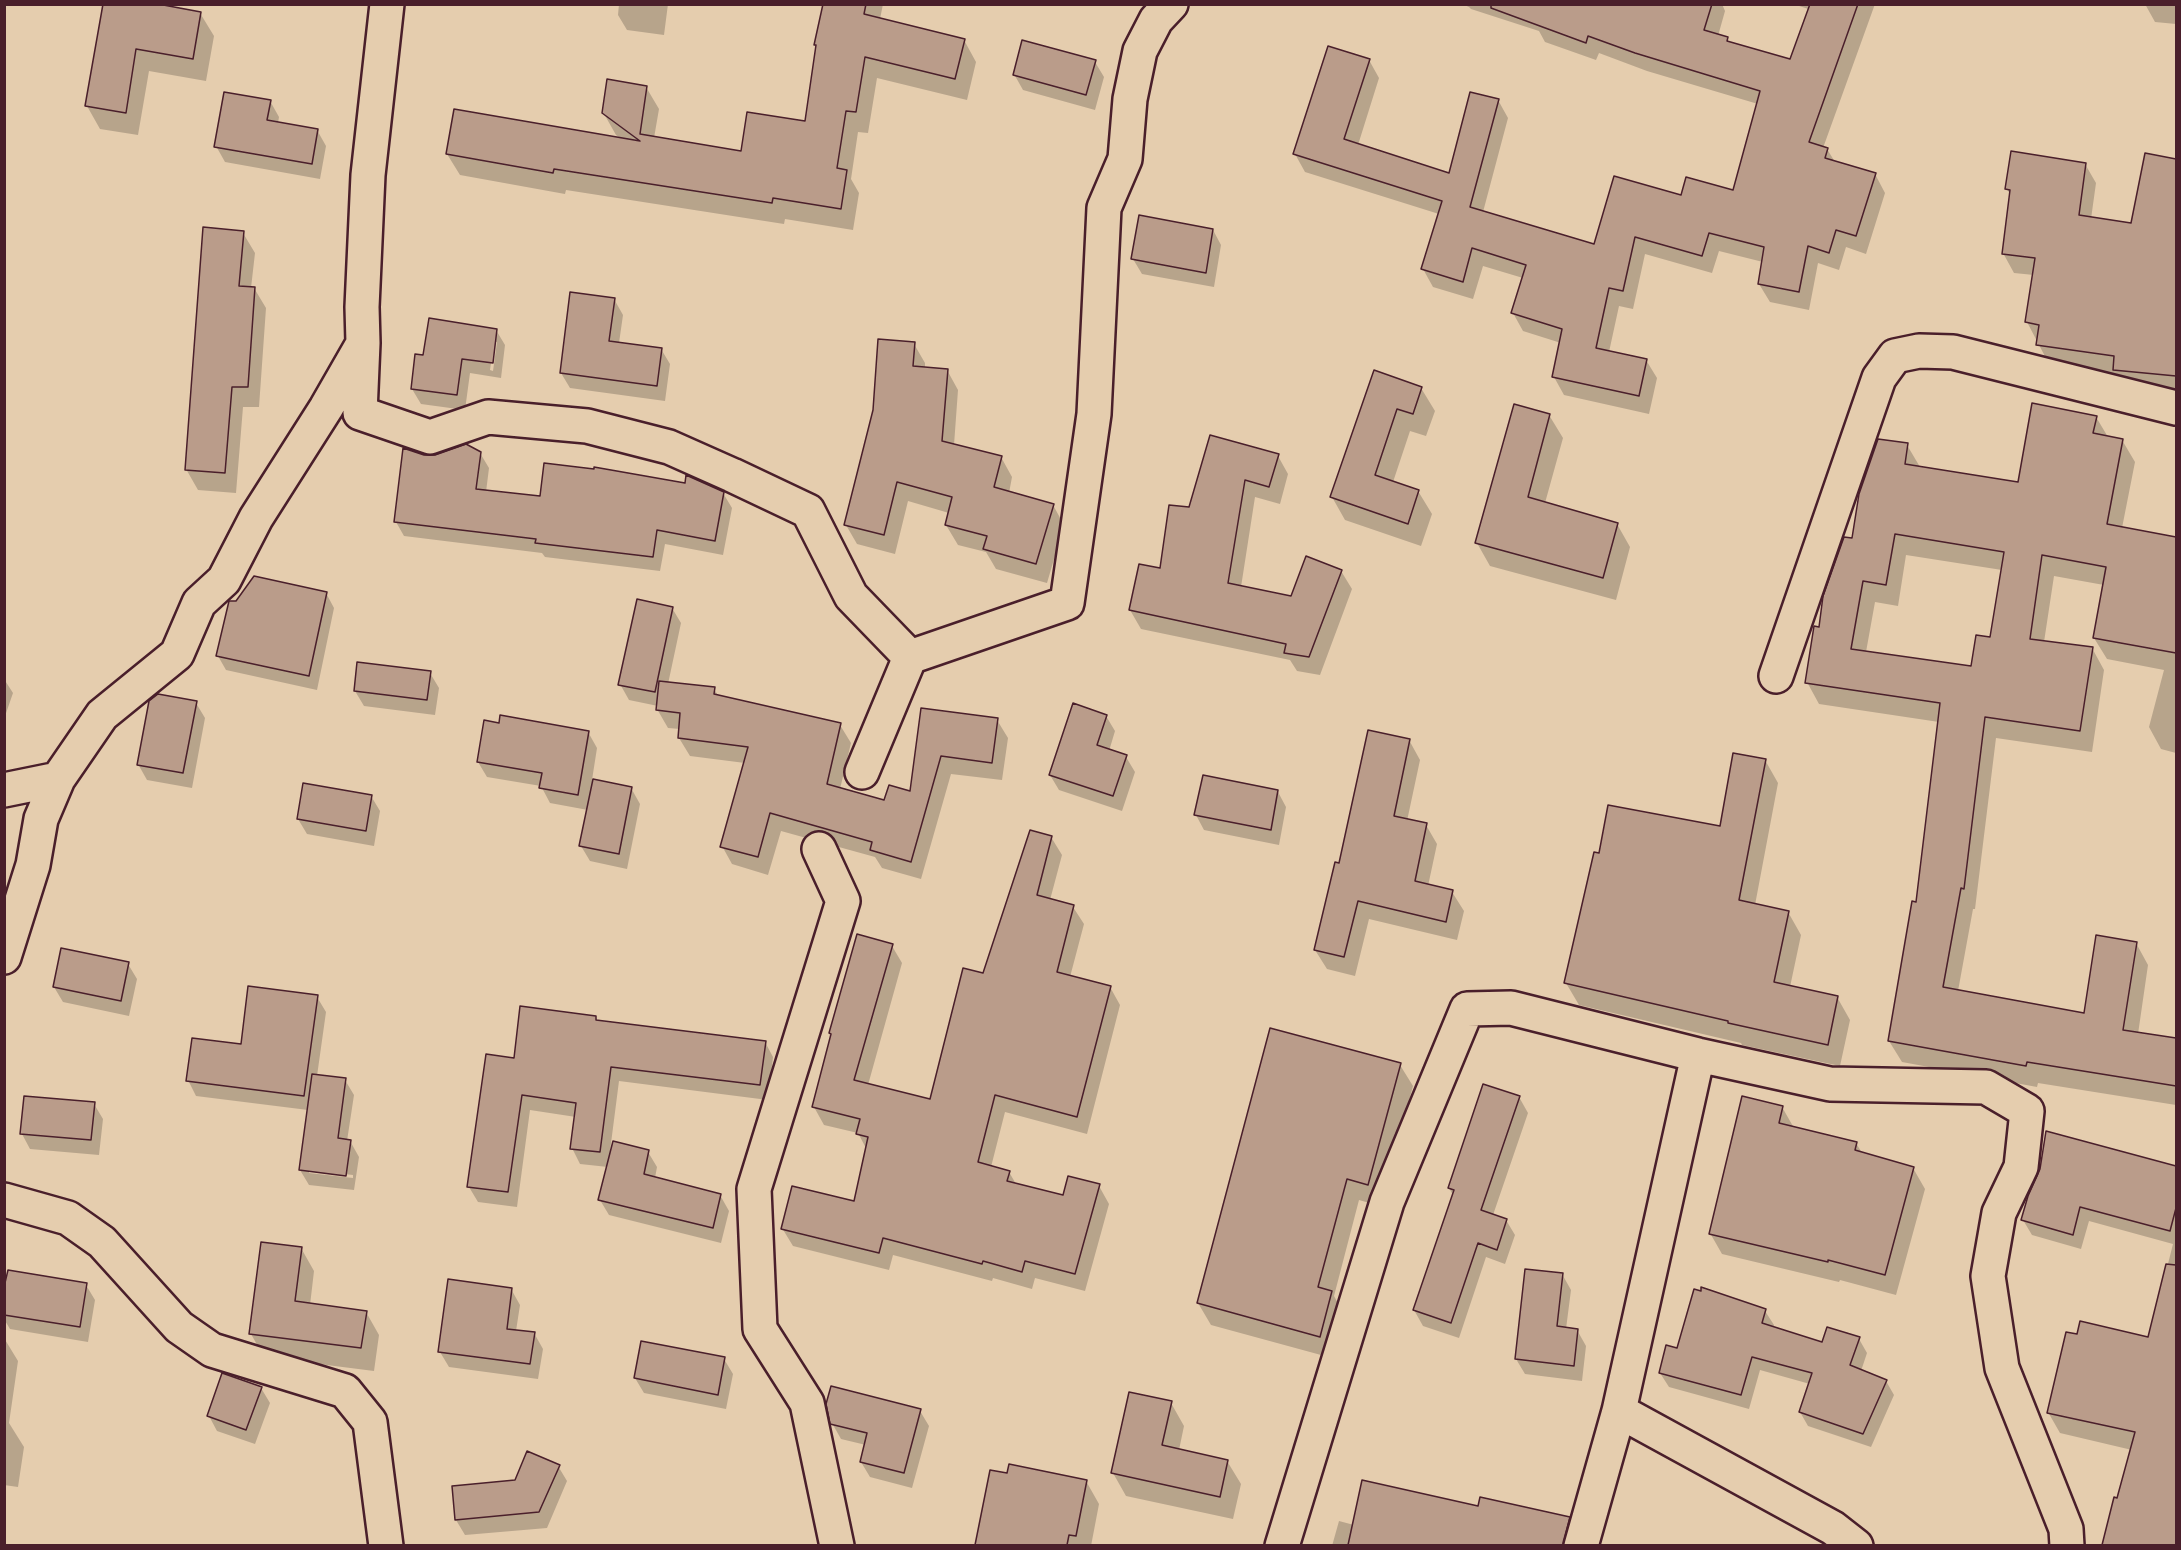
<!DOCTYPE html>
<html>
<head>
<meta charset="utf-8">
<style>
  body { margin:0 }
  #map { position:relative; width:2181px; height:1550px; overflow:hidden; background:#e5cdae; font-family:Dekko,sans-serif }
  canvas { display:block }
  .frame { position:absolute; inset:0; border:6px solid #4a1f2b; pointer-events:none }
</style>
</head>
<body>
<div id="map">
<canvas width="2181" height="1550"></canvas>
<div class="frame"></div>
</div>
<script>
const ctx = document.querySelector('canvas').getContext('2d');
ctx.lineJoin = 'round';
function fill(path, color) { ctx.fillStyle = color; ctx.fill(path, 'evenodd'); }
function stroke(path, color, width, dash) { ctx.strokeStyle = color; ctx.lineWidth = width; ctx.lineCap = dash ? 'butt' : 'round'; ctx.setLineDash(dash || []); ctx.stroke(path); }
fill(new Path2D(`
  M 104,4 L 200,13 L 214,36 L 206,81 L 149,71 L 138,135 L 100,129 L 87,106 Z
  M 619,4 L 668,4 L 664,35 L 627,30 L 618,15 Z
  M 825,4 L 883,4 L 880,19 L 964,40 L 976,62 L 967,100 L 877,78 L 868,133 L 858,132 L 851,179 L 859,193 L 853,230 L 785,219 L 784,224 L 566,190 L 565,194 L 460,175 L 447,154 L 623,140 L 616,135 L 603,112 L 646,87 L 659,109 L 654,138 L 742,153 L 806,123 L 818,48 L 815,44 Z
  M 1462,4 L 1722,4 L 1725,11 L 1718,36 L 1727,38 L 1729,43 L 1791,61 L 1842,4 L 1875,4 L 1823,148 L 1827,149 L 1835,162 L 1875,174 L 1885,193 L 1866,254 L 1846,247 L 1839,270 L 1818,263 L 1809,310 L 1770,302 L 1759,284 L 1763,262 L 1719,251 L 1712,273 L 1645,254 L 1633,309 L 1619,306 L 1609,352 L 1646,360 L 1657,378 L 1649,414 L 1564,395 L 1554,377 L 1561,343 L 1523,331 L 1513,313 L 1523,278 L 1483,266 L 1473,299 L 1433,287 L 1423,269 L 1439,214 L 1305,172 L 1295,154 L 1369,60 L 1379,78 L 1358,145 L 1450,174 L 1498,100 L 1508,118 L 1483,212 L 1595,246 L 1682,197 L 1734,192 L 1758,104 L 1647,71 L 1599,53 L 1596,60 L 1545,42 L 1539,31 L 1471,9 L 1469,7 Z
  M 1793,4 L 1831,4 L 1827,15 Z
  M 2145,4 L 2176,4 L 2176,24 L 2155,22 Z
  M 1095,62 L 1104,77 L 1095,110 L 1023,90 L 1014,74 Z
  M 270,101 L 279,117 L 278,123 L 317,130 L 326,146 L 320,179 L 225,162 L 216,146 Z
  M 2146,155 L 2176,161 L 2176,394 L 2126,389 L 2117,374 L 2049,364 L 2027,322 L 2034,275 L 2014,273 L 2003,253 L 2011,196 L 2007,189 L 2085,164 L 2096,183 L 2091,219 L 2132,225 Z
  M 1213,230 L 1221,245 L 1214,287 L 1142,274 L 1133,259 Z
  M 243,233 L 255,253 L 251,288 L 254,288 L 266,308 L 259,407 L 243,407 L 236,493 L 198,490 L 186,469 Z
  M 614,299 L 623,315 L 619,343 L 661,349 L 670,364 L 665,401 L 570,388 L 561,373 Z
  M 496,330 L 505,345 L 501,378 L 470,373 L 465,410 L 421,404 L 412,389 L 425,357 ZM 494,342 L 497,342 L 493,371 L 490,370 Z
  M 914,344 L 925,363 L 925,369 L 947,370 L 958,390 L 954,445 L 1001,457 L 1012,477 L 1009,493 L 1053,505 L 1064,525 L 1047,583 L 996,569 L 986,552 L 958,545 L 946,525 L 949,513 L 908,501 L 895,554 L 857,544 L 846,525 Z
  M 1375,372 L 1421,388 L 1435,411 L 1426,436 L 1410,431 L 1393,482 L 1418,491 L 1432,514 L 1421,546 L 1345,520 L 1332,497 Z
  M 1549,415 L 1563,438 L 1545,503 L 1617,524 L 1630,547 L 1616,600 L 1490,566 L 1477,543 Z
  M 2096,417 L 2108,437 L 2122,440 L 2135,462 L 2122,528 L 2158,611 L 2176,616 L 2176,753 L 2161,749 L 2149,727 L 2164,670 L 2107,659 L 2094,638 L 2104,585 L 2054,576 L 2044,642 L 2092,648 L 2104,670 L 2092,752 L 1996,738 L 1975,909 L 1973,909 L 1958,991 L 2085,1014 L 2136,943 L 2148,965 L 2138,1034 L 2176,1039 L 2176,1105 L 2038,1083 L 2037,1087 L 1902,1062 L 1889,1041 L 1917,903 L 1939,722 L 1819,704 L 1807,682 L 1820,628 L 1853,540 L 1907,445 L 1920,467 L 2019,484 ZM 1906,555 L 2002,570 L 1992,639 L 1972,668 L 1866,652 L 1875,602 L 1898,606 Z
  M 480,453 L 489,468 L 486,492 L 542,498 L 723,493 L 732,508 L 723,555 L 665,544 L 660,571 L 545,557 L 542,553 L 404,536 L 396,522 L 424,456 Z
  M 1278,456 L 1288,474 L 1280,504 L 1255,497 L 1241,587 L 1292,598 L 1341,571 L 1352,589 L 1320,675 L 1297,671 L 1290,660 L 1141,629 L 1130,610 L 1162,570 L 1190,509 Z
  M 326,593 L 334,608 L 317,690 L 226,670 L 218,656 Z
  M 672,608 L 681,623 L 668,684 L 714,689 L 719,697 L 840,725 L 851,743 L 840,789 L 885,802 L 911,793 L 922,710 L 997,720 L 1008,738 L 1002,780 L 951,774 L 921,879 L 882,868 L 875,857 L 781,831 L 768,875 L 732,864 L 722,846 L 745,763 L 690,756 L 679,738 L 680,729 L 668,728 L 657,709 L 658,706 L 629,700 L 620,684 Z
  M 430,673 L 439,688 L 435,715 L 364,706 L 355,691 Z
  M 4,679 L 13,693 L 4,719 Z
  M 196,703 L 205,718 L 192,788 L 147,780 L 138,764 Z
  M 1106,716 L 1115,731 L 1109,751 L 1126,757 L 1135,772 L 1122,811 L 1059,790 L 1050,775 Z
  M 588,732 L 597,748 L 592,780 L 631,788 L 640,804 L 627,869 L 590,861 L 581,846 L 588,810 L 550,803 L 541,786 L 487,777 L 478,762 Z
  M 1409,740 L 1420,760 L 1407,821 L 1426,825 L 1437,844 L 1428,886 L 1452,892 L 1464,911 L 1457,940 L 1369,919 L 1355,976 L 1327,969 L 1315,950 L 1340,865 Z
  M 1765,760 L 1778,783 L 1755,905 L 1788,912 L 1801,935 L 1790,987 L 1837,997 L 1850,1020 L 1840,1066 L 1742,1045 L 1741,1043 L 1579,1005 L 1566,983 L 1600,855 L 1721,828 Z
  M 1278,792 L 1286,807 L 1279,845 L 1204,830 L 1196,815 Z
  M 371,796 L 380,811 L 374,846 L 307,834 L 298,819 Z
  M 1051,837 L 1062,855 L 1050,900 L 1073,907 L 1084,924 L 1070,977 L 1110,987 L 1120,1005 L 1087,1134 L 1005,1112 L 991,1167 L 1009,1172 L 1016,1184 L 1064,1197 L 1099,1186 L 1109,1204 L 1085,1291 L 1035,1278 L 1032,1289 L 993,1278 L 992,1281 L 893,1255 L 889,1270 L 793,1246 L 782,1228 L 855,1203 L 867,1150 L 858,1133 L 824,1125 L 814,1107 L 832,1036 L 830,1033 L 892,946 L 902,963 L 868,1085 L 931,1101 L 984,974 Z
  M 128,964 L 137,979 L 129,1016 L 63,1002 L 54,987 Z
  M 317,997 L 326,1012 L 317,1076 L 345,1080 L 354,1095 L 347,1141 L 350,1141 L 359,1157 L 354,1190 L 309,1185 L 300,1170 L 308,1110 L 196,1096 L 188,1080 ZM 309,1170 L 353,1175 L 353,1178 L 309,1173 Z
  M 596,1018 L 598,1022 L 765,1042 L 773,1057 L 768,1100 L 619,1081 L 610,1151 L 648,1152 L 657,1167 L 655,1178 L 720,1195 L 729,1211 L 721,1243 L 609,1215 L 600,1200 L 608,1167 L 580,1164 L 572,1148 L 576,1117 L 530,1110 L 517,1207 L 478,1202 L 469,1187 L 515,1060 Z
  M 1400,1065 L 1413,1086 L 1380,1206 L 1359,1200 L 1334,1296 L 1344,1314 L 1332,1358 L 1211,1325 L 1198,1303 Z
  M 1519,1097 L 1528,1113 L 1493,1215 L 1506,1220 L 1515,1235 L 1505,1264 L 1486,1257 L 1459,1338 L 1423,1326 L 1414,1310 L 1453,1195 L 1449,1188 Z
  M 94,1104 L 103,1119 L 99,1155 L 30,1149 L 22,1134 Z
  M 1782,1107 L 1794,1128 L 1856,1143 L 1862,1153 L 1913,1168 L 1925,1189 L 1896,1295 L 1840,1280 L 1839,1282 L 1722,1254 L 1710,1233 Z
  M 2047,1133 L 2176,1168 L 2176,1546 L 2104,1546 L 2115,1499 L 2118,1499 L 2132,1450 L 2060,1433 L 2048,1412 L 2149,1339 L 2173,1244 L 2089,1221 L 2081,1249 L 2032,1235 L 2023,1220 L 2041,1170 Z
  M 301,1248 L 314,1271 L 310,1305 L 366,1312 L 379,1335 L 374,1371 L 264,1357 L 251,1334 Z
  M 1562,1274 L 1571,1290 L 1566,1329 L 1577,1330 L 1586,1346 L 1582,1381 L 1525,1374 L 1516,1359 Z
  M 86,1285 L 95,1300 L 88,1342 L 10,1329 L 4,1319 L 4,1296 Z
  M 511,1289 L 520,1305 L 516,1331 L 534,1333 L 543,1349 L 538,1379 L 449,1367 L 440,1352 Z
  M 1765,1311 L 1774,1325 L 1773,1328 L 1823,1344 L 1859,1339 L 1867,1353 L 1861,1371 L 1886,1381 L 1894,1395 L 1871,1447 L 1808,1426 L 1800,1412 L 1810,1384 L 1760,1370 L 1749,1409 L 1669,1387 L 1660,1373 L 1678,1350 Z
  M 4,1338 L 18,1361 L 9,1423 L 24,1447 L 18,1487 L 4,1485 Z
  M 724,1359 L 733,1374 L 726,1409 L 644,1393 L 635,1378 Z
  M 261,1388 L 270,1403 L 255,1444 L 217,1431 L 209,1416 Z
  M 1171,1403 L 1184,1426 L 1179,1450 L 1227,1461 L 1241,1484 L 1233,1519 L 1126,1496 L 1113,1473 Z
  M 920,1411 L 929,1426 L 912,1488 L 870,1477 L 861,1462 L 866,1445 L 841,1439 L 832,1423 Z
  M 558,1466 L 567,1481 L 547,1528 L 465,1535 L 456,1520 L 453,1487 L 516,1481 Z
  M 991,1472 L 1086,1481 L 1099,1504 L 1091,1546 L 976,1546 Z
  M 1479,1508 L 1569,1518 L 1580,1538 L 1578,1546 L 1332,1546 L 1339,1521 L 1354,1525 Z`), '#0003');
const building = new Path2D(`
  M 103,4 L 158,4 L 201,12 L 193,59 L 136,49 L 126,113 L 85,106 Z
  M 823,4 L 866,4 L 864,14 L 965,39 L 955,79 L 865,57 L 856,112 L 846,111 L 837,168 L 847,170 L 841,209 L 773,198 L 772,203 L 554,169 L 553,173 L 446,154 L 454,109 L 640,141 L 602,113 L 607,79 L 647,86 L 640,134 L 741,151 L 747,112 L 805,121 L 816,45 L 814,45 Z
  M 1491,4 L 1712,4 L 1704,30 L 1728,37 L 1727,41 L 1790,59 L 1810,4 L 1858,4 L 1809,142 L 1828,148 L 1825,158 L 1876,173 L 1856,236 L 1836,230 L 1829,253 L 1808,246 L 1799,292 L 1758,284 L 1764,247 L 1709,233 L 1702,256 L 1635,237 L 1623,291 L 1609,288 L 1596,348 L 1647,359 L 1639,396 L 1552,377 L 1562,329 L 1511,313 L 1526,265 L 1472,248 L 1463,282 L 1421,269 L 1442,201 L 1293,154 L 1328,46 L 1370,59 L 1344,139 L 1449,173 L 1470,92 L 1499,99 L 1470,207 L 1594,244 L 1614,176 L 1681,195 L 1686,177 L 1733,190 L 1760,91 L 1635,53 L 1588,36 L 1586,43 L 1491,8 Z
  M 1022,40 L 1096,60 L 1086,95 L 1013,75 Z
  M 224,92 L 271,100 L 267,120 L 318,129 L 312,164 L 214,147 Z
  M 2011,151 L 2086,163 L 2079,215 L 2131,223 L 2145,153 L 2176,159 L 2176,376 L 2113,370 L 2114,356 L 2036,345 L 2039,325 L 2025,322 L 2035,258 L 2002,254 L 2010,190 L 2005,189 Z
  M 1139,215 L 1213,229 L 1206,273 L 1131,259 Z
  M 203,227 L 244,231 L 239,286 L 255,287 L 248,387 L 232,387 L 225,473 L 185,470 Z
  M 570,292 L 615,298 L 609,341 L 662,348 L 657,386 L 560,373 Z
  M 429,318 L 497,329 L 493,363 L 462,359 L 457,395 L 411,389 L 415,354 L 423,355 Z
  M 878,339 L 915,342 L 913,366 L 948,369 L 942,441 L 1002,456 L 994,487 L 1054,504 L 1036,564 L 983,549 L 987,536 L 945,525 L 952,497 L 897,482 L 884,535 L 844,525 L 873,410 Z
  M 1374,370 L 1422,387 L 1413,414 L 1397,409 L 1375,475 L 1419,490 L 1408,524 L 1330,497 Z
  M 2032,403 L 2097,416 L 2093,433 L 2123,439 L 2107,524 L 2176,537 L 2176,653 L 2093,638 L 2106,567 L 2042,555 L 2030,639 L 2093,647 L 2080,731 L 1985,717 L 1964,889 L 1961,888 L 1943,987 L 2084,1013 L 2096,935 L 2137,942 L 2123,1030 L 2176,1038 L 2176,1086 L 2027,1062 L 2026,1066 L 1888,1041 L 1912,901 L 1916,902 L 1940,703 L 1805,683 L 1814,626 L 1819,627 L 1823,596 L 1844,537 L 1852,538 L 1859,494 L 1878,439 L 1908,443 L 1905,464 L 2018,482 ZM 1895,534 L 2004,552 L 1990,637 L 1976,635 L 1971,666 L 1851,649 L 1863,581 L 1886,585 Z
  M 1514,404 L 1550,414 L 1528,497 L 1618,523 L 1603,578 L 1475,543 Z
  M 1210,435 L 1279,454 L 1269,487 L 1245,480 L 1228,583 L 1291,596 L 1306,556 L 1342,570 L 1309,657 L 1284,653 L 1286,644 L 1129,610 L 1139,564 L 1160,568 L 1169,505 L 1189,507 Z
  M 466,444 L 481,452 L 476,489 L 540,496 L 544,463 L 594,469 L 594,467 L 685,483 L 686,475 L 724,492 L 715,541 L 657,530 L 653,557 L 535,543 L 536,539 L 394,522 L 403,448 L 424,455 L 435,455 Z
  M 254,576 L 327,592 L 309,676 L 216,656 L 229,601 L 236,601 Z
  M 637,599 L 673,607 L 655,692 L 618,685 Z
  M 357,662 L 431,671 L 427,700 L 354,691 Z
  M 659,681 L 715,687 L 714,694 L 841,723 L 827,784 L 884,800 L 889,785 L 910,791 L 921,708 L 998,718 L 992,763 L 941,756 L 911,862 L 870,850 L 872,842 L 770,813 L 758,857 L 720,847 L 748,747 L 678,738 L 680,713 L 656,710 Z
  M 158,694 L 197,701 L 183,773 L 137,765 L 149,701 Z
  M 1073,703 L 1107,715 L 1097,745 L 1127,755 L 1113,796 L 1049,775 Z
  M 500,715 L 589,731 L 578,795 L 539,788 L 542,773 L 477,762 L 484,720 L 499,723 Z
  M 1368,730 L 1410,739 L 1394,816 L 1427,823 L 1415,881 L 1453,890 L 1446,922 L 1358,901 L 1344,957 L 1314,950 L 1335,862 L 1339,863 Z
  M 1733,753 L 1766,759 L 1739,900 L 1789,911 L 1774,982 L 1838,996 L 1828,1045 L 1728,1023 L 1728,1021 L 1564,983 L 1594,852 L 1599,853 L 1608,805 L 1720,826 Z
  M 1203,775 L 1278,790 L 1271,830 L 1194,815 Z
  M 593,779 L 632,787 L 619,854 L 579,846 Z
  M 303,783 L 372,795 L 366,831 L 297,819 Z
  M 1030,830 L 1052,836 L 1037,895 L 1074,905 L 1057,972 L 1111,986 L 1077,1117 L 995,1095 L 978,1162 L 1010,1171 L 1007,1181 L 1063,1195 L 1068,1176 L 1100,1184 L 1075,1274 L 1025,1261 L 1022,1272 L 983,1261 L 982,1264 L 883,1238 L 879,1253 L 781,1229 L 792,1186 L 854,1201 L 868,1137 L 856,1134 L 860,1119 L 812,1107 L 831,1034 L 829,1033 L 857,934 L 893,944 L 854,1080 L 930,1099 L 963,968 L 983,973 Z
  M 61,948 L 129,962 L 121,1001 L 53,987 Z
  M 248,986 L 318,995 L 304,1096 L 186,1081 L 192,1038 L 241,1044 Z
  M 520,1006 L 596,1016 L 596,1020 L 766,1041 L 760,1085 L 611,1067 L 600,1152 L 570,1149 L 576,1103 L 522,1095 L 508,1192 L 467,1187 L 486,1054 L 514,1058 Z
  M 1270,1028 L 1401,1063 L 1368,1185 L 1347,1179 L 1318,1287 L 1332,1291 L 1320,1337 L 1197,1303 Z
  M 312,1074 L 346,1078 L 338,1138 L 351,1140 L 346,1176 L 299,1170 Z
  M 1483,1084 L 1520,1096 L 1481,1210 L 1507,1219 L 1497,1250 L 1478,1243 L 1451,1323 L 1413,1310 L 1454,1190 L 1448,1188 Z
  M 24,1096 L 95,1102 L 91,1140 L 20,1134 Z
  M 1742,1096 L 1783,1106 L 1779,1123 L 1857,1142 L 1855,1150 L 1914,1167 L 1885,1275 L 1828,1260 L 1828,1262 L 1709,1234 Z
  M 2046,1131 L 2176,1166 L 2176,1208 L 2170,1231 L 2080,1207 L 2073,1235 L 2021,1220 L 2028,1196 L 2040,1169 Z
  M 613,1141 L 649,1150 L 644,1174 L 721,1194 L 713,1228 L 598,1200 Z
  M 261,1242 L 302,1247 L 295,1301 L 367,1311 L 361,1348 L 249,1334 Z
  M 2166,1264 L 2176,1265 L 2176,1545 L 2102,1545 L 2114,1497 L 2117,1498 L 2135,1432 L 2047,1413 L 2066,1332 L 2077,1334 L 2080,1321 L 2148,1337 Z
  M 1525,1269 L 1563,1273 L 1557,1326 L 1578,1329 L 1574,1366 L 1515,1359 Z
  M 8,1270 L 87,1283 L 80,1327 L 4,1315 L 4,1287 Z
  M 448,1279 L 512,1288 L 507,1329 L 535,1332 L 530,1364 L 438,1352 Z
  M 1701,1287 L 1766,1309 L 1762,1323 L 1822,1342 L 1827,1327 L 1860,1337 L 1850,1365 L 1887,1380 L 1863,1434 L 1799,1412 L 1812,1373 L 1752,1357 L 1741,1395 L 1659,1373 L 1666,1345 L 1677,1348 L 1694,1289 L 1701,1291 Z
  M 641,1341 L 725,1357 L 718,1395 L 634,1378 Z
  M 222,1373 L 262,1387 L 246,1430 L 207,1416 Z
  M 831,1386 L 921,1409 L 904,1473 L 860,1462 L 867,1433 L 830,1424 L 826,1404 Z
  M 1129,1392 L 1172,1401 L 1162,1445 L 1228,1460 L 1220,1497 L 1111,1473 Z
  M 527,1451 L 560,1465 L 539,1512 L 455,1520 L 452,1486 L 515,1480 Z
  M 1009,1464 L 1087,1480 L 1076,1536 L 1069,1535 L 1067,1545 L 975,1545 L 990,1470 L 1007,1473 Z
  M 1362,1480 L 1478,1506 L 1480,1497 L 1570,1517 L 1563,1545 L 1348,1545 Z`);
fill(building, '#ba9c8a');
stroke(building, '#4a1f2b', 1.5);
const minor = new Path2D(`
  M 387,4 L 368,175 L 362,307 L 363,343 L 360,413 L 430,437 L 488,417 L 587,426 L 669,447 L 732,475 L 808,511 L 851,596 L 910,657
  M 1776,676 L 1879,378 L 1895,356 L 1919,351 L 1953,352 L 2176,408
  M 862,772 L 910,657 L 1067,603 L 1094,414 L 1104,208 L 1125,159 L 1130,99 L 1140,51 L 1156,20 L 1171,4
  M 4,790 L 58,779
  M 819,849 L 843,901 L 754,1189 L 760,1329 L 807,1403 L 837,1546
  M 4,957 L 33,865 L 41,819 L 58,779 L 102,715 L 177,654 L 199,603 L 224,580 L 256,518 L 326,408 L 361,347
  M 4,1200 L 68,1218 L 102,1242 L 179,1327 L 212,1350 L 345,1391 L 370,1422 L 386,1546
  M 1619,1411 L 1833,1528 L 1856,1546
  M 1282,1546 L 1387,1202 L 1467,1009 L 1511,1008 L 1698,1055 L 1830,1084 L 1986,1087 L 2027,1111 L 2021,1167 L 1999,1213 L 1988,1276 L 2002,1368 L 2066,1529 L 2067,1546
  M 1581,1546 L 1619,1411 L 1698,1055`);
stroke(minor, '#4a1f2b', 38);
stroke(minor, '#e5cdae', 33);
</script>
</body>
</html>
